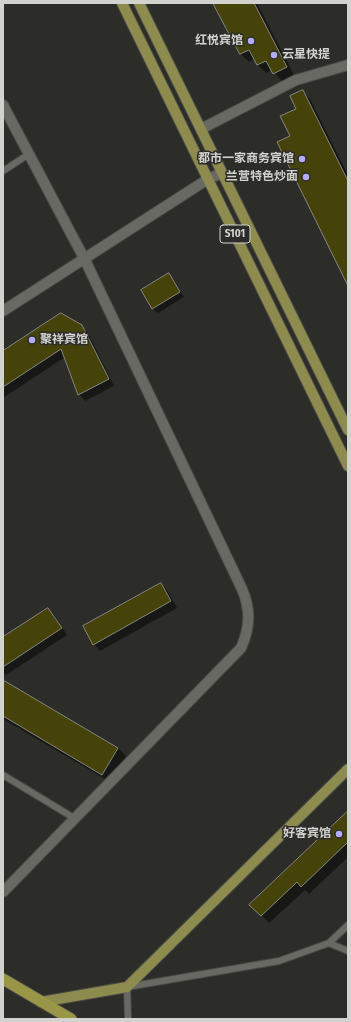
<!DOCTYPE html>
<html>
<head>
<meta charset="utf-8">
<style>
  body { margin:0 }
  #map { position:relative; width:351px; height:1022px; overflow:hidden; background:#2c2c28; font-family:"Fira Sans Condensed",sans-serif }
  canvas { display:block }
  .frame { position:absolute; inset:0; border:4px solid #d2d2cf; pointer-events:none }
</style>
</head>
<body>
<div id="map">
<canvas width="351" height="1022"></canvas>
<div class="frame"></div>
</div>
<script>
const ctx = document.querySelector('canvas').getContext('2d');
ctx.lineJoin = 'round';
function fill(path, color) { ctx.fillStyle = color; ctx.fill(path, 'evenodd'); }
function stroke(path, color, width, dash) { ctx.strokeStyle = color; ctx.lineWidth = width; ctx.lineCap = dash ? 'butt' : 'round'; ctx.setLineDash(dash || []); ctx.stroke(path); }
function drawText(font, color, halo, rows, align = 'center') {
  ctx.font = font + ' "Fira Sans Condensed","Noto Sans SC",sans-serif'; ctx.lineWidth = 3; ctx.setLineDash([]); ctx.textBaseline = 'middle'; ctx.strokeStyle = halo; ctx.fillStyle = color; for (const [text, x, y, turn = 0] of rows) {
    ctx.save(); ctx.translate(x, y); ctx.rotate((+turn || 0) * Math.PI / 180); ctx.textAlign = isNaN(turn) ? turn : align; if (halo) ctx.strokeText(text, 0, 0); ctx.fillText(text, 0, 0); ctx.restore();
  }
}
fill(new Path2D(`
  M 214,3 L 257,3 L 294,75 L 282,81 L 272,70 L 266,73 L 258,65 L 255,58 L 249,62 L 241,54 Z
  M 302,91 L 310,99 L 348,175 L 348,283 L 291,136 Z
  M 169,275 L 173,279 L 184,297 L 158,313 L 153,309 L 142,290 Z
  M 82,326 L 88,333 L 114,386 L 85,401 L 79,394 L 65,357 L 3,398 L 3,352 Z
  M 161,584 L 167,590 L 177,608 L 100,651 L 94,644 Z
  M 48,609 L 54,615 L 67,635 L 6,675 L 3,672 L 3,639 Z
  M 3,681 L 118,748 L 126,756 L 110,782 L 3,719 Z
  M 348,813 L 348,857 L 309,894 L 305,890 L 269,923 L 251,905 Z`), '#0007');
const building = new Path2D(`
  M 213,3 L 254,3 L 287,67 L 273,74 L 266,61 L 257,65 L 249,50 L 240,54 Z
  M 303,90 L 348,181 L 348,286 L 277,142 L 290,136 L 280,116 L 296,109 L 290,96 Z
  M 169,273 L 180,292 L 152,309 L 141,290 Z
  M 61,313 L 82,325 L 109,379 L 78,395 L 61,349 L 3,387 L 3,351 Z
  M 161,583 L 171,601 L 93,645 L 83,626 Z
  M 48,608 L 62,628 L 3,667 L 3,637 Z
  M 3,680 L 118,748 L 102,775 L 3,716 Z
  M 348,811 L 348,842 L 301,887 L 297,882 L 261,916 L 249,905 Z`);
fill(building, '#46430a');
stroke(building, '#868681', 1);
const service = new Path2D(`
  M 3,171 L 29,154
  M 3,775 L 74,818
  M 329,943 L 348,951
  M 128,1019 L 127,987 L 279,961 L 329,943 L 348,925`);
const minor = new Path2D(`
  M 3,105 L 85,260 L 242,589 C 251,610 250,628 241,648 L 3,892
  M 201,129 L 296,80 L 348,65`);
const tertiary = new Path2D(`
  M 3,311 L 208,179 L 222,173`);
const primary = new Path2D(`
  M 122,3 L 348,466
  M 139,3 L 348,430
  M 41,1002 L 127,987 L 348,769`);
const trunk = new Path2D(`
  M 3,979 L 71,1019`);
stroke(service, '#4a4a46', 8);
stroke(minor, '#4a4a46', 12);
stroke(tertiary, '#4a4a46', 12);
stroke(primary, '#4a4a46', 12);
stroke(trunk, '#4a4a46', 13);
stroke(service, '#696964', 6);
stroke(minor, '#696964', 10);
stroke(tertiary, '#696964', 10);
stroke(primary, '#8e8b4e', 10);
stroke(trunk, '#9a9647', 11);
for (const [x, y, r, color] of [
  [251,41,4,"#b2adf9"],
  [274,55,4,"#b2adf9"],
  [302,159,4,"#b2adf9"],
  [306,177,4,"#b2adf9"],
  [32,340,4,"#b2adf9"],
  [339,834,4,"#b2adf9"]
]) { const dot = new Path2D(); dot.arc(x, y, r, 0, 2 * Math.PI); ctx.fillStyle = color; ctx.fill(dot); stroke(dot, '#2c2c28', 1.5); }
for (const [x, y, w] of [
  [235,234,30]
]) { const box = new Path2D(); box.roundRect(x - w / 2, y - 9, w, 18, 3); ctx.fillStyle = '#2c2c28'; ctx.fill(box); stroke(box, '#d2d2cf', 1); }
drawText('bold 11px', '#d2d2cf', null, [
  ["S101",235,234]
]);
drawText('bold 12px', '#d2d2cf', '#2c2c28', [
  ["红悦宾馆",243,41],
  ["云星快提",282,55,"left"],
  ["都市一家商务宾馆",294,159],
  ["兰营特色炒面",298,177],
  ["聚祥宾馆",40,340,"left"],
  ["好客宾馆",331,834]
], 'right');
</script>
</body>
</html>
